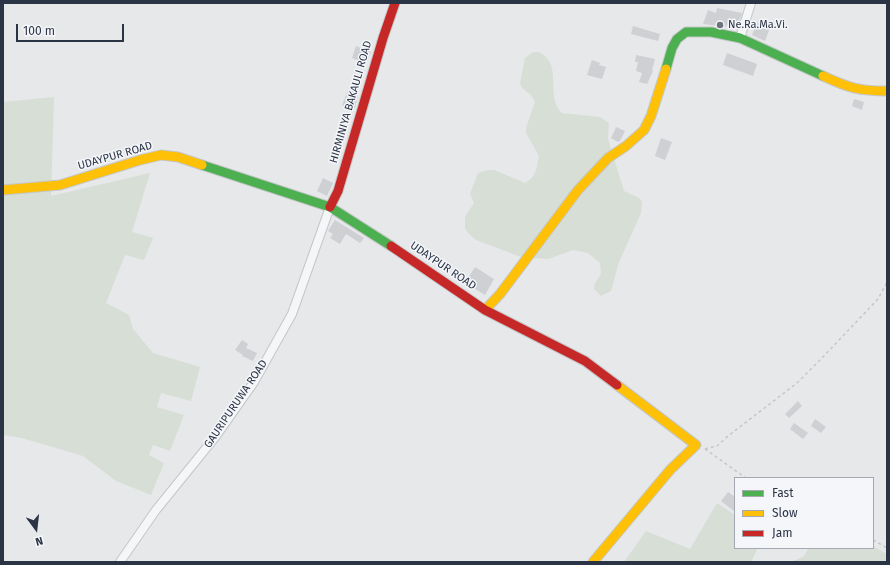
<!DOCTYPE html>
<html>
<head>
<meta charset="utf-8">
<style>
  body { margin:0 }
  #map { position:relative; width:890px; height:565px; overflow:hidden; background:#e6e8ea; font-family:"Fira Sans",sans-serif }
  canvas { display:block }
  .frame { position:absolute; inset:0; border:4px solid #2b3445; pointer-events:none }
  .legend { position:absolute; left:734px; top:477px; width:140px; height:72px; box-sizing:border-box; background:#f4f6f9; border:1px solid #a4a8b1; margin:0; padding:5px 7px; list-style:none; font-size:12px; color:#2b3445 }
  .legend li { display:flex; align-items:center; gap:8px; height:20px }
  .legend b { width:20px; border:1px solid #a4a8b1 }
  .north { position:absolute; left:16px; top:509px; width:40px; height:40px; -webkit-text-stroke:3px #f4f6f9; paint-order:stroke; rotate:165deg; font-size:11px; font-weight:700; line-height:16px; text-align:center; color:#2b3445 }
  .north::after { content:''; display:block; margin:auto; width:14px; height:18px; background:#2b3445; clip-path:polygon(50% 0,100% 100%,50% 72%,0 100%) }
  .scale { position:absolute; left:16px; top:24px; width:108px; height:18px; box-sizing:border-box; border:2px solid #2b3445; border-top:0; padding-left:5px; font-size:12px; line-height:14px; white-space:nowrap; color:#2b3445; -webkit-text-stroke:3px #f4f6f9; paint-order:stroke }
</style>
</head>
<body>
<div id="map">
<canvas width="890" height="565"></canvas>
<div class="frame"></div>
<ul class="legend">
<li><b style="height:5px;background:#4caf50"></b>Fast</li>
<li><b style="height:5px;background:#ffc107"></b>Slow</li>
<li><b style="height:5px;background:#c62828"></b>Jam</li>
</ul>
<div class="north">N</div>
<div class="scale">100 m</div>
</div>
<script>
const ctx = document.querySelector('canvas').getContext('2d');
ctx.lineJoin = 'round';
function fill(path, color) { ctx.fillStyle = color; ctx.fill(path, 'evenodd'); }
function stroke(path, color, width, dash) { ctx.strokeStyle = color; ctx.lineWidth = width; ctx.lineCap = dash ? 'butt' : 'round'; ctx.setLineDash(dash || []); ctx.stroke(path); }
function drawText(font, color, halo, rows, align = 'center') {
  ctx.font = font + ' "Fira Sans",sans-serif'; ctx.lineWidth = 3; ctx.setLineDash([]); ctx.textBaseline = 'middle'; ctx.strokeStyle = halo; ctx.fillStyle = color; for (const [text, x, y, turn = 0] of rows) {
    ctx.save(); ctx.translate(x, y); ctx.rotate((+turn || 0) * Math.PI / 180); ctx.textAlign = isNaN(turn) ? turn : align; if (halo) ctx.strokeText(text, 0, 0); ctx.fillText(text, 0, 0); ctx.restore();
  }
}
fill(new Path2D(`
  M 533,52 L 538,52 C 541,53 544,55 546,57 C 560,71 546,98 562,113 L 600,117 L 609,123 L 608,139 L 624,191 L 639,198 L 642,202 L 641,213 L 619,262 L 611,291 L 601,296 L 594,289 L 595,283 L 601,274 L 600,263 L 588,253 L 573,250 L 548,259 L 521,257 L 476,240 L 468,233 L 465,228 L 465,217 L 474,203 L 470,194 L 478,173 L 488,170 L 494,170 L 525,183 C 536,178 537,167 539,156 L 526,133 L 526,128 L 535,102 L 531,95 L 523,89 L 520,84 L 525,58 Z
  M 54,97 L 51,196 L 150,173 L 132,232 L 153,238 L 144,260 L 125,255 L 106,303 L 129,315 L 133,329 L 153,353 L 200,367 L 191,401 L 161,393 L 157,407 L 184,415 L 170,451 L 153,445 L 149,455 L 164,463 L 151,495 L 116,481 L 83,456 L 22,438 L 3,435 L 3,102 Z
  M 717,503 L 735,515 L 735,548 L 758,548 L 751,562 L 624,562 L 646,531 L 690,549 Z
  M 873,546 L 887,554 L 887,558 L 885,562 L 791,562 L 803,557 L 809,548 L 873,548 Z`), '#d6ded6');
fill(new Path2D(`
  M 717,8 L 742,13 L 737,28 L 727,25 L 726,27 L 712,25 L 703,24 L 708,10 L 716,13 Z
  M 757,23 L 770,28 L 765,41 L 752,35 Z
  M 633,26 L 660,34 L 658,41 L 631,34 Z
  M 356,46 L 371,52 L 366,64 L 352,58 Z
  M 727,53 L 757,64 L 753,76 L 723,65 Z
  M 636,55 L 655,59 L 652,70 L 653,71 L 647,84 L 639,82 L 642,73 L 636,71 L 638,62 L 635,62 Z
  M 592,60 L 600,63 L 599,65 L 606,67 L 602,79 L 587,75 Z
  M 349,88 L 355,90 L 354,94 L 358,96 L 355,108 L 349,105 L 348,107 L 342,105 Z
  M 854,99 L 864,102 L 862,110 L 852,106 Z
  M 616,127 L 625,131 L 620,141 L 618,142 L 611,138 Z
  M 661,138 L 672,142 L 665,160 L 655,156 Z
  M 323,178 L 333,183 L 327,196 L 317,191 Z
  M 335,220 L 364,238 L 360,243 L 346,234 L 340,244 L 330,238 L 333,234 L 328,231 Z
  M 475,267 L 494,279 L 485,295 L 472,287 L 475,282 L 468,278 Z
  M 242,340 L 248,344 L 246,348 L 257,353 L 253,361 L 242,356 L 243,355 L 235,350 Z
  M 798,401 L 802,406 L 789,418 L 785,414 Z
  M 815,419 L 826,427 L 821,433 L 811,426 Z
  M 794,423 L 808,433 L 803,439 L 790,429 Z
  M 728,492 L 735,497 L 735,512 L 721,501 Z`), '#ced0d3');
const street = new Path2D(`
  M 740,38 L 751,3
  M 120,562 L 156,510 L 216,436 L 254,382 L 292,314 L 330,207`);
const fast = new Path2D(`
  M 666,69 L 672,48 L 677,39 L 686,32 L 711,32 L 740,38 L 823,76
  M 202,165 L 330,207 L 391,246`);
const slow = new Path2D(`
  M 823,76 C 849,88 859,91 887,91
  M 3,190 L 60,185 L 140,160 L 161,155 L 178,157 L 202,165
  M 485,310 L 500,294 L 578,190 L 608,158 L 626,146 L 644,130 L 651,116 L 666,69
  M 593,562 L 670,470 L 696,445 L 617,385`);
const jam = new Path2D(`
  M 330,207 L 338,191 L 383,38 L 395,3
  M 391,246 L 485,310 L 585,361 L 617,385`);
stroke(street, '#c4c6c8', 10);
stroke(fast, '#c4c6c8', 11);
stroke(slow, '#c4c6c8', 11);
stroke(jam, '#c4c6c8', 11);
stroke(new Path2D(`
  M 705,449 L 717,446 L 728,436 L 797,383 L 822,358 L 878,299 L 887,282
  M 705,449 L 746,478
  M 873,540 L 887,548`), '#c5c6ca', 1.5, [3, 3]);
stroke(street, '#f5f6f7', 8);
stroke(fast, '#4caf50', 9);
stroke(slow, '#ffc107', 9);
stroke(jam, '#c62828', 9);
for (const [x, y, r, color] of [
  [720,25,4,"#6c737f"]
]) { const dot = new Path2D(); dot.arc(x, y, r, 0, 2 * Math.PI); ctx.fillStyle = color; ctx.fill(dot); stroke(dot, '#f4f6f9', 1.5); }
drawText('11px', '#2b3445', '#f4f6f9', [
  ["Ne.Ra.Ma.Vi.",728,25]
], 'left');
drawText('11px', '#2b3445', '#f4f6f9', [
  ["HIRMINIYA BAKAULI ROAD",351,102,-74],
  ["UDAYPUR ROAD",115,156,-16],
  ["UDAYPUR ROAD",443,266,34],
  ["GAURIPURUWA ROAD",236,404,-56]
]);
</script>
</body>
</html>
